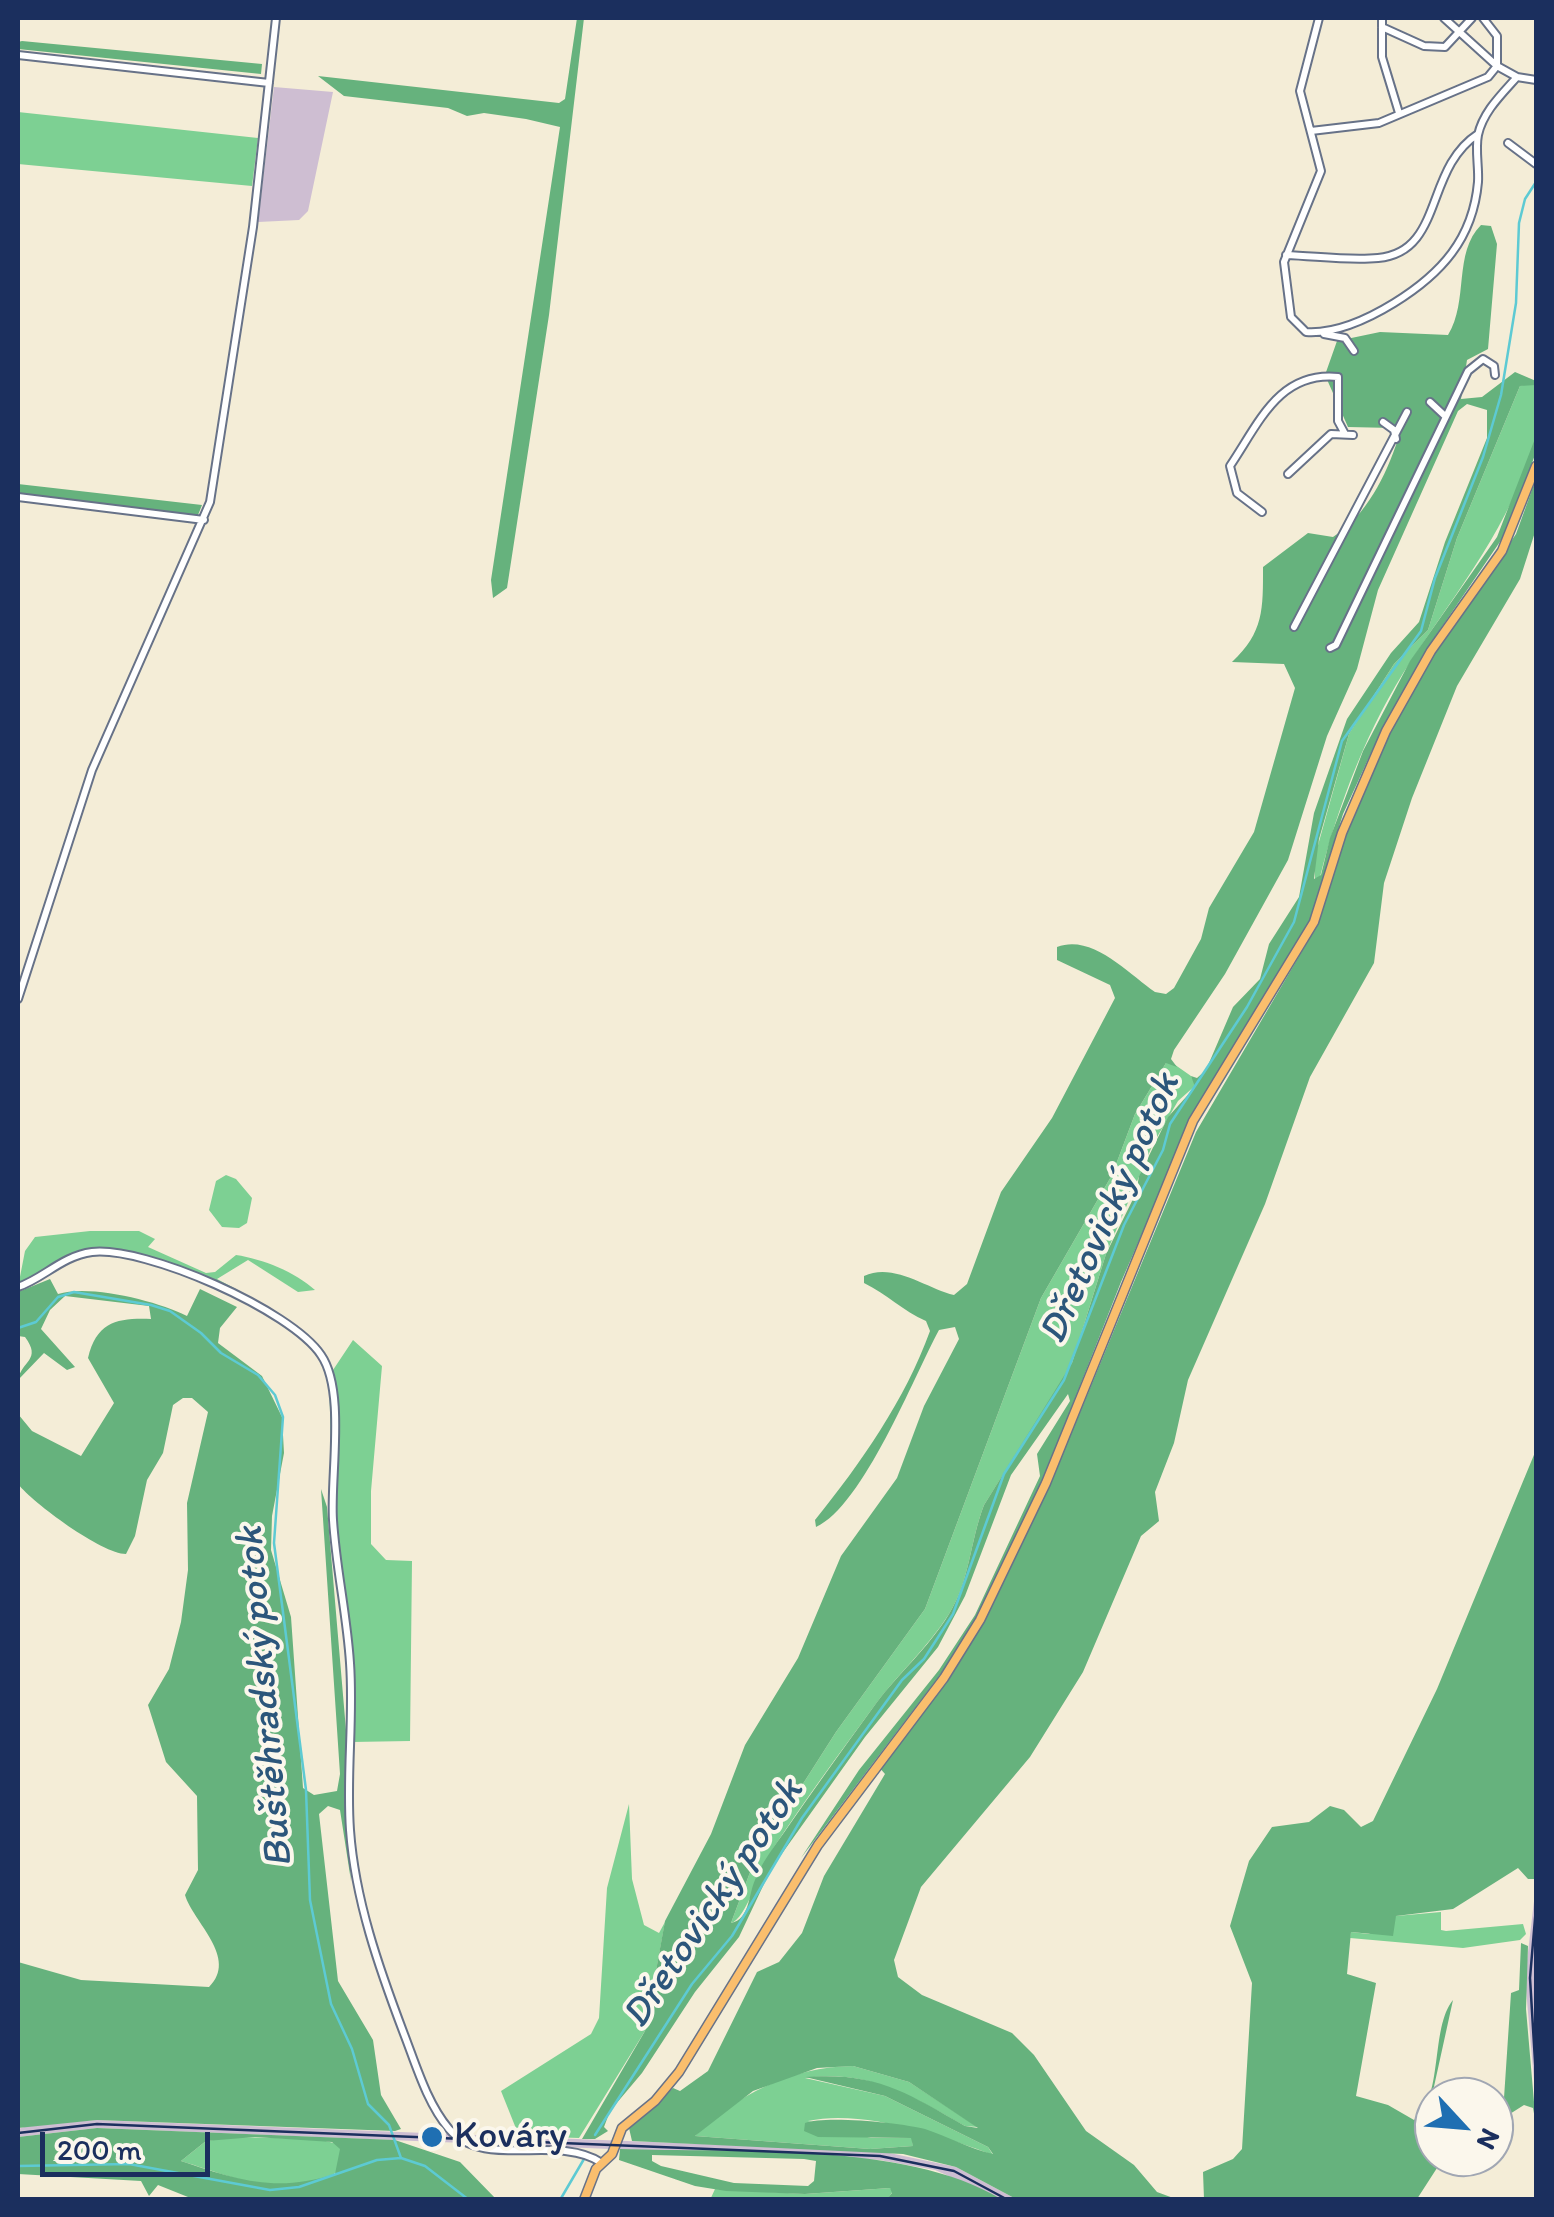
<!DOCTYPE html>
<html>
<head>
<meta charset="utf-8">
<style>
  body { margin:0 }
  #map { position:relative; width:1554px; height:2217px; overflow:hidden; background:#f4edd7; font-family:Itim,sans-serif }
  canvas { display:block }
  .frame { position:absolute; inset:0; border:20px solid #1b2f5e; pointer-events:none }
  .north { position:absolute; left:1414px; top:2077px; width:100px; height:100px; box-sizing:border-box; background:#fbf7ec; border:2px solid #a1a7b3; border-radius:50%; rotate:116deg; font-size:28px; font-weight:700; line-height:40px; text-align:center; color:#1b2f5e }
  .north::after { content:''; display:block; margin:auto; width:35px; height:45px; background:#1f6fb2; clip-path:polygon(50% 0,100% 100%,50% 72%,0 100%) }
  .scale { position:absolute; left:40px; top:2132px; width:170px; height:45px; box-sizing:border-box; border:5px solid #1b2f5e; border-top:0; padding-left:12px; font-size:30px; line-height:35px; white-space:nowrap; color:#1b2f5e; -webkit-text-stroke:8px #fbf7ec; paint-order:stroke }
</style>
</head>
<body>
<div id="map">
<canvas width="1554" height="2217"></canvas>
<div class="frame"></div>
<div class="north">N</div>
<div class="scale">200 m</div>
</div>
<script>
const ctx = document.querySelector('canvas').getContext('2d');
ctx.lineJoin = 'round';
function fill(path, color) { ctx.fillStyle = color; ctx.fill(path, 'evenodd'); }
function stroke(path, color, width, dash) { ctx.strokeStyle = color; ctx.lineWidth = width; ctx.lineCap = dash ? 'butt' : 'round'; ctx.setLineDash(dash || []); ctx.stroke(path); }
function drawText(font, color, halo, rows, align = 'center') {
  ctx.font = font + ' Itim,sans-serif'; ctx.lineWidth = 8; ctx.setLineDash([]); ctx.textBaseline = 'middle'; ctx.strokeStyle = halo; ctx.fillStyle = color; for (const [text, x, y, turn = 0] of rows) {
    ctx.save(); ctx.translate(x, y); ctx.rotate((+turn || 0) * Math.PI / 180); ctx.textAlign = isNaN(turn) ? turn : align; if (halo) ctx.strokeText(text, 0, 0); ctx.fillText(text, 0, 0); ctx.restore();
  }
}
fill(new Path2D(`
  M 274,87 L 333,92 L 308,211 L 299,220 L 258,222 Z
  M 1536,1884 L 1534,1978 L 1536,2103 L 1525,1978 Z
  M 97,2120 L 880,2151 L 956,2167 L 1016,2199 L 1001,2199 L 935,2170 L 880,2160 L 97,2128 L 18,2137 L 18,2129 L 34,2124 Z`), '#cebed2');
fill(new Path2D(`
  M 18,112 L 258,138 L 252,186 L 18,164 Z
  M 1527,384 L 1536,385 C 1536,401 1540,423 1536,438 C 1511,525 1459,588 1411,661 C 1369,724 1338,805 1320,877 L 1315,879 L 1315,856 L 1349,734 L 1394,664 L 1428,630 L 1457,538 L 1520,386 Z
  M 1171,1062 L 1191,1076 L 1196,1085 L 1178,1101 L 1153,1144 L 1106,1254 L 1071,1366 L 984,1505 C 970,1541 970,1580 949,1614 C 927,1649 896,1675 872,1709 C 839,1754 805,1800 774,1847 C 763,1864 745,1921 731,1923 L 755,1859 L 836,1732 L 925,1609 L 1041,1298 L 1112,1175 L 1135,1114 L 1166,1063 Z
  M 226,1175 L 236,1179 L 252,1198 L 247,1223 L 239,1228 L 222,1227 L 209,1210 L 216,1181 Z
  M 90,1231 L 139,1231 L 155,1239 L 148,1247 L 206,1273 L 215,1272 L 236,1255 C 263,1259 295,1272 315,1290 L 298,1292 L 248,1260 L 217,1279 L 249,1296 L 300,1336 C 255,1304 143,1237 87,1253 C 64,1260 40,1276 18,1287 L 25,1251 L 35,1237 Z
  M 353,1340 L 382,1366 L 371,1491 L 371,1544 L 386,1560 L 412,1561 L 410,1741 L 352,1742 L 351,1663 L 333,1520 L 329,1376 Z
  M 629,1804 L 632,1879 L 644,1925 L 659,1933 L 665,1922 L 645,2031 L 579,2138 L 519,2136 L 501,2091 L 591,2034 L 599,2018 L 607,1888 Z
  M 1441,1912 L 1441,1930 L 1446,1931 L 1523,1924 L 1526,1934 L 1520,1940 L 1463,1948 L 1350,1938 L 1351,1932 L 1369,1934 L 1396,1916 Z
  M 853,2066 L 909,2082 L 978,2127 L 965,2126 C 912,2096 867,2069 805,2078 L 885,2096 L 988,2147 L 993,2155 C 942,2136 863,2109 808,2121 L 871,2138 L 912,2138 L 913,2146 L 870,2149 L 695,2136 C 737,2095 790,2067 853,2066 Z
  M 234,2137 L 318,2139 L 361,2150 C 352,2157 342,2170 332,2175 C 285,2201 227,2175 181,2161 L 206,2141 Z
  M 890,2188 L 893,2191 L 887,2200 L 710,2200 L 715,2189 L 805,2194 Z`), '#7dd093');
fill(new Path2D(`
  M 577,18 L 584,18 L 549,315 L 507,588 L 493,598 L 491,580 L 560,127 L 526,119 L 484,113 L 467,116 L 448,108 L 344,96 L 318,76 L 559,103 L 565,99 Z
  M 22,41 L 262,64 L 261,74 L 18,49 L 18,42 Z
  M 1481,225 L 1491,226 L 1497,244 L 1488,349 L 1467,360 L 1461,399 L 1482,397 L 1515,372 L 1536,381 L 1536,385 L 1520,386 L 1457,538 L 1428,630 L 1394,664 L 1349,734 L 1319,839 L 1314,879 L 1321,875 L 1330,838 L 1363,751 L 1410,661 L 1497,537 L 1536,436 L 1536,452 L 1508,530 L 1426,650 L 1382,729 L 1343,814 L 1310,920 L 1188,1128 L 1121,1282 L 1042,1482 L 976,1618 L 940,1675 L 801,1858 L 859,1770 L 939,1670 L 975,1615 L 1040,1476 L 1037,1454 L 1070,1401 L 1068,1394 L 1011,1475 L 965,1596 L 938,1647 L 865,1737 L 771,1869 L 739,1937 L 695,1992 L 642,2073 L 610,2111 L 604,2127 L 608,2131 L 595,2139 L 582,2139 L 645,2031 L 665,1921 L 711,1834 L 745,1745 L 798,1658 L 841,1556 L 897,1478 L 924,1406 L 959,1339 L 955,1327 L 939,1330 C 914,1376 863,1506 816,1527 L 815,1520 C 861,1463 905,1400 930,1331 L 926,1321 C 903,1311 887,1294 864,1283 L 864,1276 C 893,1262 926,1288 954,1295 L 967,1284 L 1001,1192 L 1052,1118 L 1115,998 L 1110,985 L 1057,960 L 1057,947 C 1092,933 1129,974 1155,992 L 1166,994 L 1174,988 L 1201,939 L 1209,908 L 1254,832 L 1295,688 L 1284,664 L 1232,662 C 1264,632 1263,609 1263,567 L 1308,533 L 1333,537 C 1366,516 1386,476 1398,439 L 1393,428 L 1348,427 L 1325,375 L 1337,341 L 1380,332 L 1448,335 C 1469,301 1453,253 1481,225 ZM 1467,404 L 1487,410 L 1487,438 L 1445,542 L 1419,622 L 1391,653 L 1347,719 L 1314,813 L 1299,897 L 1269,944 L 1260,979 L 1233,1007 L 1206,1070 L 1197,1078 L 1191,1076 L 1195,1087 L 1168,1117 L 1139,1176 L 1136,1193 L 1106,1254 L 1072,1363 L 984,1505 C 970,1541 970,1580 949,1614 C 928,1649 896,1675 872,1709 C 842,1750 812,1792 783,1834 C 773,1848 761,1864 755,1880 C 748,1896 750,1919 731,1923 L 755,1859 L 836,1732 L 925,1609 L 1041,1298 L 1112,1175 L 1135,1114 L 1166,1063 L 1177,1067 L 1171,1059 L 1174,1050 L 1225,974 L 1288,860 L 1327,736 L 1357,669 L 1378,590 L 1458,411 Z
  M 1536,479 L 1536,529 L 1520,579 L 1457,686 L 1412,798 L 1384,883 L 1374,963 L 1310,1077 L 1265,1204 L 1188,1380 L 1174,1443 L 1155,1492 L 1159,1521 L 1141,1536 L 1083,1672 L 1030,1757 L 921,1887 L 894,1960 L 898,1977 L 922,1995 L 1012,2033 L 1034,2055 L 1086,2131 L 1134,2165 L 1157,2192 L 1176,2199 L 1016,2199 L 956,2167 L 903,2154 L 632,2141 L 629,2128 L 634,2123 L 673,2088 L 680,2091 L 708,2071 L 757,1972 L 779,1962 L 802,1933 L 824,1876 L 885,1774 L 878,1766 L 948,1681 L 984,1622 L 1050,1485 L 1196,1132 L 1318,924 L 1352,817 L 1390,733 L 1434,655 L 1516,534 ZM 853,2066 L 909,2082 L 978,2128 L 965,2126 C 904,2091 876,2072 805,2077 L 885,2096 L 988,2147 L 993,2154 C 970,2149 947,2136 925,2129 C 904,2123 824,2115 805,2123 L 804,2131 L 818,2137 L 911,2138 L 913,2146 L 870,2149 L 695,2136 L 753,2091 L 817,2068 Z
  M 18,484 L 202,505 L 198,515 L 181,514 L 18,493 Z
  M 50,1279 L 58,1294 C 90,1284 157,1301 187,1316 L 200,1289 L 237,1307 L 220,1328 L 218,1343 L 262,1376 L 282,1417 L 284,1453 L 272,1516 L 271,1550 L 291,1617 L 303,1788 L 314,1795 L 337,1791 L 340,1774 L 321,1489 L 327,1507 L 347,1742 L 345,1796 L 351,1881 L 340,1810 L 328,1806 L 319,1814 L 338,1981 L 373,2040 L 381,2095 L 401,2129 L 395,2131 L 97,2120 L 18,2128 L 18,1962 L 81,1980 L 209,1987 C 239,1958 193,1922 185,1895 L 198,1870 L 197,1796 L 166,1762 L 148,1705 L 169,1669 L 181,1622 L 188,1570 L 187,1503 L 208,1412 L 192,1398 L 183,1398 L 173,1405 L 163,1453 L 147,1480 L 135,1536 L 126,1554 C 102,1554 33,1503 18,1484 L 18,1414 L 32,1431 L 81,1456 L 114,1403 L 88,1358 C 97,1321 118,1318 151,1319 L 149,1306 L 65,1296 L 50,1310 L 41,1329 L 75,1367 L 67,1370 L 44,1353 L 18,1380 C 22,1360 42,1360 25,1337 L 18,1336 L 18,1292 Z
  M 1536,1450 L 1536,1879 L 1528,1879 L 1518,1868 L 1453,1909 L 1396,1916 L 1393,1936 L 1351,1932 L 1347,1974 L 1376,1983 L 1356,2096 L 1388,2105 L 1414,2120 C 1444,2099 1430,2028 1453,2000 L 1426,2123 L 1434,2128 L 1434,2157 L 1452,2157 L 1437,2168 L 1417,2199 L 1204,2199 L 1203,2172 L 1233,2159 L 1242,2149 L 1252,1983 L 1230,1926 L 1249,1861 L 1272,1827 L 1309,1822 L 1330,1806 L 1344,1810 L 1361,1827 L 1373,1821 L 1437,1689 Z
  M 1521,1943 L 1528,1946 L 1526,2009 L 1536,2125 L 1533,2108 L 1524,2105 L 1494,2124 L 1494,2106 L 1504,2098 L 1511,1993 L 1519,1990 Z
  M 97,2128 L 395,2140 L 460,2162 L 496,2199 L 193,2199 L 158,2185 L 149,2196 L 141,2181 L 18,2174 L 18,2137 ZM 255,2137 L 332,2142 L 340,2149 L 335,2174 C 276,2193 238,2180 181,2161 L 206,2141 Z
  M 620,2149 C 733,2153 905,2141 1001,2199 L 887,2199 L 892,2193 L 890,2188 L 805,2194 L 726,2191 L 695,2186 L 619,2160 ZM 652,2155 L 804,2159 L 816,2161 L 814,2181 L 808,2186 L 734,2183 L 661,2166 L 652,2161 Z`), '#66b27d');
stroke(new Path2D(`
  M 18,1328 L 36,1322 L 58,1297 L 74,1292 L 151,1305 L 170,1311 L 201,1333 L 221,1353 L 258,1375 L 275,1395 L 283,1417 L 274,1543 L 306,1790 L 310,1900 L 331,2004 L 352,2049 L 368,2104 L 389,2125 L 401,2158
  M 595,2135 L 692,1984 L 732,1936 L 802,1818 L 902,1680 L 924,1659 L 953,1614 L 1004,1474 L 1064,1380 L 1124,1225 L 1163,1150 L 1170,1124 L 1247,1007 L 1294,922 L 1342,741 L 1421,631 L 1435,578 L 1483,457 L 1501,395 L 1516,303 L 1519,223 L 1525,199 L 1536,182
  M 18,2166 L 129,2164 L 270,2190 L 299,2187 L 377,2160 L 401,2158 L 425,2166 L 469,2200
  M 560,2200 L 584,2159`), '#5dcad3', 2.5);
const minor = new Path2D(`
  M 1319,18 L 1300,91 L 1321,171 L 1284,262 L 1291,317 L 1306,332 C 1337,334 1368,319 1394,303 C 1441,274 1473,239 1478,182 C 1479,167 1475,150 1478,135 C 1483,112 1501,95 1517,77
  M 1382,18 L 1382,57 L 1399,113
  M 1444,18 L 1497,66
  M 1483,18 L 1497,36 L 1497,66
  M 1382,27 L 1424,46 L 1445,47 L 1472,18
  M 18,55 L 269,83
  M 1311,131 L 1379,123 L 1488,77 L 1497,66 L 1517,77 L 1536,80
  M 1508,143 L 1536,164
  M 1286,255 C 1316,256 1349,261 1378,258 C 1444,252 1424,169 1478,134
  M 1324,334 L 1345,338 L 1354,351
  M 1430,402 L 1445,416
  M 1383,422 L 1394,430 L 1396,439
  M 1288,474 L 1331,434 L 1353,435
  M 18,497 L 204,520
  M 1262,512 L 1237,493 L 1230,466 C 1259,423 1279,371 1338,377 L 1338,421 L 1345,434
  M 1294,627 L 1407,412
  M 1330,648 L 1336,645 L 1468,371 L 1483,359 L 1494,366 L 1495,375
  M 18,999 L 92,770 L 210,502 L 253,227 L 276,18
  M 18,1287 C 44,1278 62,1256 92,1252 C 145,1246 291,1310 321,1355 C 346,1391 330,1477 333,1520 C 336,1568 347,1615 350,1663 C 354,1719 346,1774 350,1830 C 355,1900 379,1968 404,2034 C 416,2065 427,2103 449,2129 C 484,2170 557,2134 600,2162`);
const major = new Path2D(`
  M 584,2200 L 596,2169 L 612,2154 L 622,2128 L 655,2101 L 679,2072 L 818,1845 L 944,1678 L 980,1620 L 1046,1483 L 1193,1121 L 1314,922 L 1342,833 L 1386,731 L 1431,651 L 1502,551 L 1536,466`);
stroke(minor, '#677288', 10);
stroke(major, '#677288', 11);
stroke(minor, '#fff', 6);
stroke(major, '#fabe6d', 8);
stroke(new Path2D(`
  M 1536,1907 L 1530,1978 L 1536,2078
  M 18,2133 L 97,2124 L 880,2156 L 954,2171 L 1008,2200`), '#1b2f5e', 2.5);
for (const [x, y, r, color] of [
  [432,2137,12,"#1f6fb2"]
]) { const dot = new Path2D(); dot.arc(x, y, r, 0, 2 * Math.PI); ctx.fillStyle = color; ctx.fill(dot); stroke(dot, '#fbf7ec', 4); }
drawText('38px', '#1b2f5e', '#fbf7ec', [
  ["Kováry",454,2137]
], 'left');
drawText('italic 40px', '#2c567b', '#fbf7ec', [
  ["Dřetovický potok",1111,1209,-66],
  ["Buštěhradský potok",266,1697,-95],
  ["Dřetovický potok",714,1904,-56]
]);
</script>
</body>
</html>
